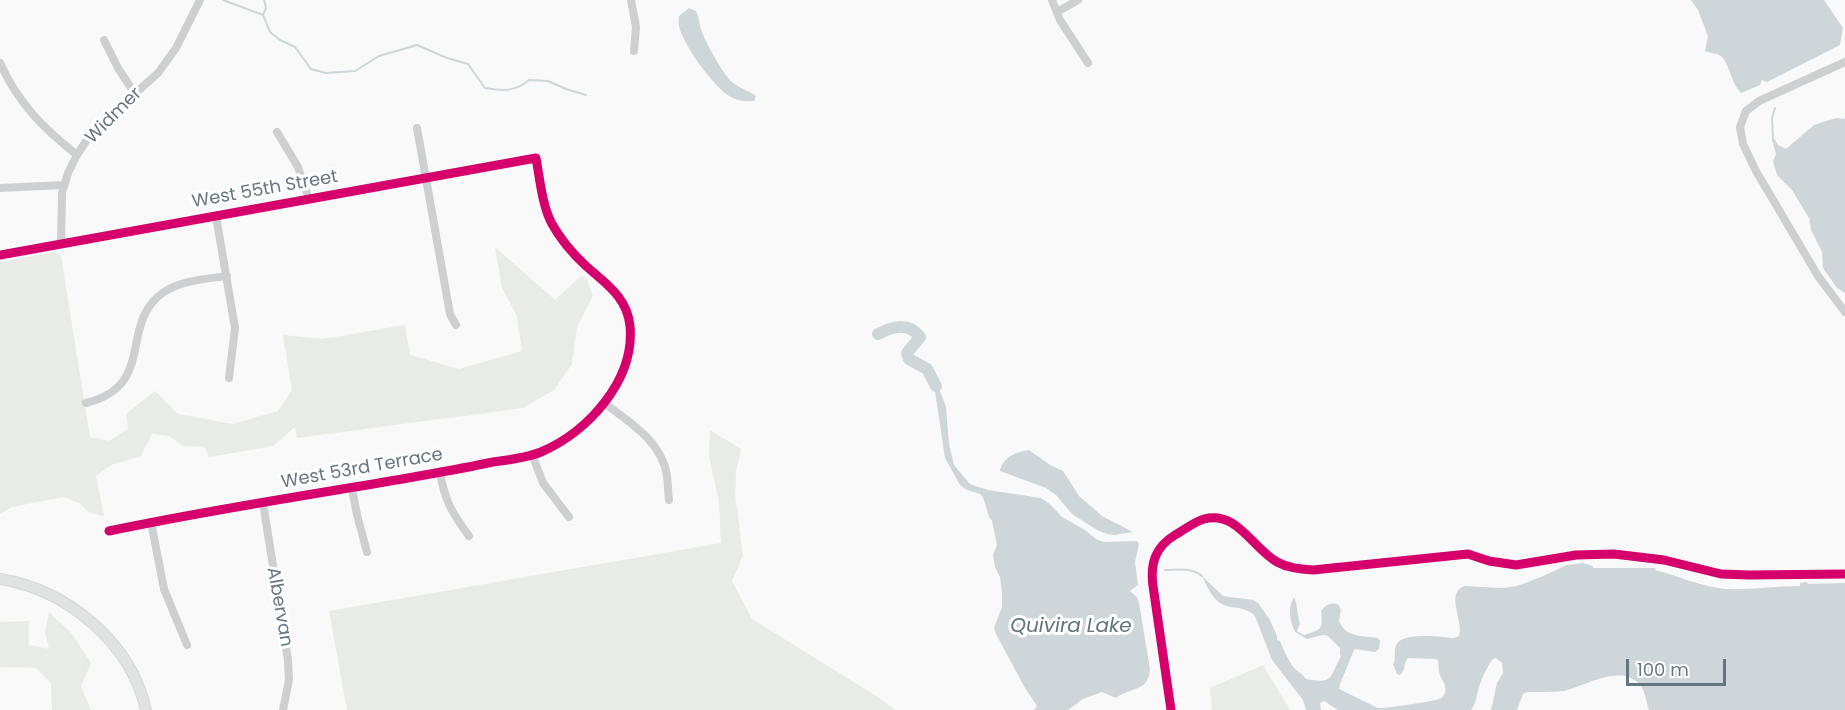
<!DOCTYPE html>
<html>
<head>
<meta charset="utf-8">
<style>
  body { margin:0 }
  #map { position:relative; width:1845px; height:710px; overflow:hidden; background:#f9f9f9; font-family:Poppins,sans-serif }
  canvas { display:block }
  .scale { position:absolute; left:1626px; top:659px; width:100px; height:27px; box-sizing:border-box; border:3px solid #657683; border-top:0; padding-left:8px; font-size:18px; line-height:21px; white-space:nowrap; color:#657683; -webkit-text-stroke:4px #fff; paint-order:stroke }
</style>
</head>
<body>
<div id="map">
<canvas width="1845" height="710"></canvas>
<div class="scale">100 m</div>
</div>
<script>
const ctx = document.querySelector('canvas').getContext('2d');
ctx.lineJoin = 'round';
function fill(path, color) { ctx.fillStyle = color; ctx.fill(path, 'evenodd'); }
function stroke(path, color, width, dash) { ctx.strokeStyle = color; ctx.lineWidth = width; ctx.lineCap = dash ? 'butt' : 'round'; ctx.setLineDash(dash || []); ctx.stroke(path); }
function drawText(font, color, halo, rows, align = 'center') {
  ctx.font = font + ' Poppins,sans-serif'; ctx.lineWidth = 6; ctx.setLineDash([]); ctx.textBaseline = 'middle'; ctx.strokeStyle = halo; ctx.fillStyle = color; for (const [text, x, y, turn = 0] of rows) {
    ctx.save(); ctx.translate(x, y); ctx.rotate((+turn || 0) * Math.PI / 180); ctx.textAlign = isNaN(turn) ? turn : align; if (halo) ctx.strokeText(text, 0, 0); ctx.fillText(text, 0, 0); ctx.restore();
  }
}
fill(new Path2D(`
  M 495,247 L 555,300 L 582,275 L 587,280 L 593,296 L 577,327 L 572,364 L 554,390 L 523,408 L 297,438 L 295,427 L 273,446 L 209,457 L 205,447 L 183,446 L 169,436 L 152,434 L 141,456 L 111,465 L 96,476 L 104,516 L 90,513 L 79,503 L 64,497 L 12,507 L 0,514 L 0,262 L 55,252 L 61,256 L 90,437 L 109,441 L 128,429 L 126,414 L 155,391 L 178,414 L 233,424 L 278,411 L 292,390 L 283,335 L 323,339 L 405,325 L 410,355 L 459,369 L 522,351 L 517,316 L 502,288 Z
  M 710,430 L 741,449 L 736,471 L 735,494 L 743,555 L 732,581 L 752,619 L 878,697 L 895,710 L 347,710 L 329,611 L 721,543 L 719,502 L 709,457 Z
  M 49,612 L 72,634 L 91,663 L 81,686 L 91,710 L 52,710 L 51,683 L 36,668 L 1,667 L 0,669 L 0,622 L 29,621 L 29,645 L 49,649 L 45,632 Z
  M 1263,665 L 1290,710 L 1212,710 L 1210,688 Z`), '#e8ebe6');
fill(new Path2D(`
  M 1691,0 L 1824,0 L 1843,28 L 1840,45 L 1767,82 L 1762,80 L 1760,85 L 1741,93 C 1731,83 1731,69 1723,58 C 1719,53 1710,53 1705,51 L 1708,36 L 1698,10 Z
  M 689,8 L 696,11 C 699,17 699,22 701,29 C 704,40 723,74 732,82 C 740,89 748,90 756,96 L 754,101 C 747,102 738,101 731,97 C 714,88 683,45 679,26 C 678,23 679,20 679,16 Z
  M 1836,118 L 1845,119 L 1845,293 L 1837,288 L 1823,268 L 1822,252 L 1811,230 L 1809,218 L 1792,190 L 1777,175 L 1773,161 L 1776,154 L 1772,140 L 1774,138 L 1778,145 L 1786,149 L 1814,125 Z
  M 936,386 L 940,391 L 946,407 L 949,444 L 954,465 L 970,484 L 988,490 L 1041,498 L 1051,505 L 1062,517 L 1085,530 L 1096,539 L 1104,542 L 1137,541 L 1139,544 L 1135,562 L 1138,585 L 1130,591 L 1137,597 L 1139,603 L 1150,669 C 1149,692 1130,687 1116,698 L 1102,692 L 1083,699 L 1068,710 L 1034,710 L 1037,706 L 1025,688 L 996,634 L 994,628 L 1002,607 L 1002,593 L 1000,577 L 995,567 L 993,555 L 997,545 L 992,521 L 989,517 L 983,497 L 980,494 L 967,490 L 960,485 L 945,458 L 935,391 Z
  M 1029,450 L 1050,465 L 1063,471 L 1079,496 L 1102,516 L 1133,532 L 1114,535 L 1107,534 L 1097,530 L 1072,514 L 1056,495 L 1046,488 L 1000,471 C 1003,457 1016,452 1029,450 Z
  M 1583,563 L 1593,566 L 1593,568 L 1656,568 L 1655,570 C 1677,575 1703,588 1727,589 C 1752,590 1774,586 1800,586 L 1800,583 L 1807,582 L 1808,584 L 1845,583 L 1845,710 L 1649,710 C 1645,700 1646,688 1636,681 C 1617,666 1584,686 1564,691 C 1557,692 1534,692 1527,692 L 1523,694 L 1517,710 L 1491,710 L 1497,683 L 1503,673 L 1502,663 L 1496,658 L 1493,659 C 1486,668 1481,679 1478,691 C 1476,698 1476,704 1471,710 L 1338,710 L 1324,701 L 1320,703 L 1321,710 L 1306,710 L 1303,700 L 1272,660 L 1255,616 C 1246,607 1238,609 1227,606 C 1213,602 1208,588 1202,576 L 1223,596 L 1253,600 L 1258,603 L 1270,620 L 1277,636 L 1277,640 L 1280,641 C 1282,647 1291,665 1295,669 C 1298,672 1301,672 1306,679 C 1333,684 1329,679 1341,656 L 1340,654 L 1340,648 C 1323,632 1331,633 1307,639 L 1295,632 C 1290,621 1287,608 1294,597 C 1298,605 1297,615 1300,624 L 1297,631 L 1304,635 C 1322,629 1323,630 1321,611 C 1325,605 1331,602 1338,604 L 1341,610 L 1339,621 C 1345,637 1363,636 1378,638 L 1380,641 L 1379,649 L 1375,652 L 1355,649 L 1354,650 L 1340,684 L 1339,689 L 1378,708 C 1383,709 1435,701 1439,699 C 1442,698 1445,695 1445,692 C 1447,686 1442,680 1440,675 C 1438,671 1439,665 1438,661 L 1436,659 L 1408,658 C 1403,663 1406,671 1400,675 L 1397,674 L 1393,664 C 1397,657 1393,653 1396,646 C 1400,631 1442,637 1454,638 L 1459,636 C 1464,621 1445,594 1464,586 L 1502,588 L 1517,586 L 1541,577 L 1567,565 Z`), '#ced6d9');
stroke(new Path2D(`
  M 223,0 L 263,15
  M 264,0 L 266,8 L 263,15 L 270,32 L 280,40 L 295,47 L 311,69 L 326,73 L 355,71 L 379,56 L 417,45 L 447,58 L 468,64 L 485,88 C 503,91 515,92 529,80 L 548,81 L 566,89 L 586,95
  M 1773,139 L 1772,118 L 1775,108
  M 1165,570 C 1178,570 1192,567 1202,576`), '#ced6d9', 2);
stroke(new Path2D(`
  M 878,334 C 893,326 909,322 920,337 L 907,353 L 909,359 L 927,369 L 936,386`), '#ced6d9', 12);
const secondary = new Path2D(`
  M 0,579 C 67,590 131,642 146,710`);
stroke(secondary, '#d5d6d7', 12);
stroke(new Path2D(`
  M 631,0 L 636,27 L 634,51
  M 1052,0 L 1060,20 L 1088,63
  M 1057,12 L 1078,0
  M 104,40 L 118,68 L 135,94
  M 1845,62 L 1759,101 L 1746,111 L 1740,127 L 1743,144 L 1756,171 L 1818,276 L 1845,312
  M 0,63 C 18,103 43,128 77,155
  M 417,128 L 450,314 L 456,325
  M 277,132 L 298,167 L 309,199
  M 0,188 L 64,185
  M 216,216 L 235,328 L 229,378
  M 61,244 L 62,193 L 68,173 L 77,155 L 92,132 L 158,73 L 176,48 L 200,0
  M 0,255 L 536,158 C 540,180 542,205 552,224 C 561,240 573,254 586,266 C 606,284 627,297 630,326 C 635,380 588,432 541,452 C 526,458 509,460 493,462 C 465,468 436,473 408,478 C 309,495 208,510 109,531
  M 86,403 C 158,385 117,324 164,292 C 182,280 206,279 227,276
  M 604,403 C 630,422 662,442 667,476 C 668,484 668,492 669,500
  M 532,454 L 543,483 L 569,517
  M 440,473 C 445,501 452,513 469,536
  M 352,488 L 357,515 L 367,552
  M 263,503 L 288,660 L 289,680 L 283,710
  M 151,522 L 164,589 L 187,645
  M 1171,710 L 1153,586 C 1150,564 1155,547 1175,535 C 1184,530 1194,522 1204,519 C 1237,510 1252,548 1277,562 C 1288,568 1300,569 1313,570 L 1468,554 L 1489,561 L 1516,565 L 1576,555 L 1614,554 L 1664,560 L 1721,574 L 1749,575 L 1845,574`), '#cecfd0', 8);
stroke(secondary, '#e1e2e2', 10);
stroke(new Path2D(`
  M 0,255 L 536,158 C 540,180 542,205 552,224 C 561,240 573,254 586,266 C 606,284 627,297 630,326 C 635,380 588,432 541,452 C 526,458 509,460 493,462 C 465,468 436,473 408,478 C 309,495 208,510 109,531
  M 1171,710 L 1153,586 C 1150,564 1155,547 1175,535 C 1184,530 1194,522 1204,519 C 1237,510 1252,548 1277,562 C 1288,568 1300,569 1313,570 L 1468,554 L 1489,561 L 1516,565 L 1576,555 L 1614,554 L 1664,560 L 1721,574 L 1749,575 L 1845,574`), '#d6006c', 9);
drawText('18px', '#657683', '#fff', [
  ["Widmer",114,116,-45],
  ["West 55th Street",265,190,-10],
  ["West 53rd Terrace",362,469,-10],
  ["Albervan",279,607,80]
]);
drawText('italic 20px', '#60757c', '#fff', [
  ["Quivira Lake",1071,627]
]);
</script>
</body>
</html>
